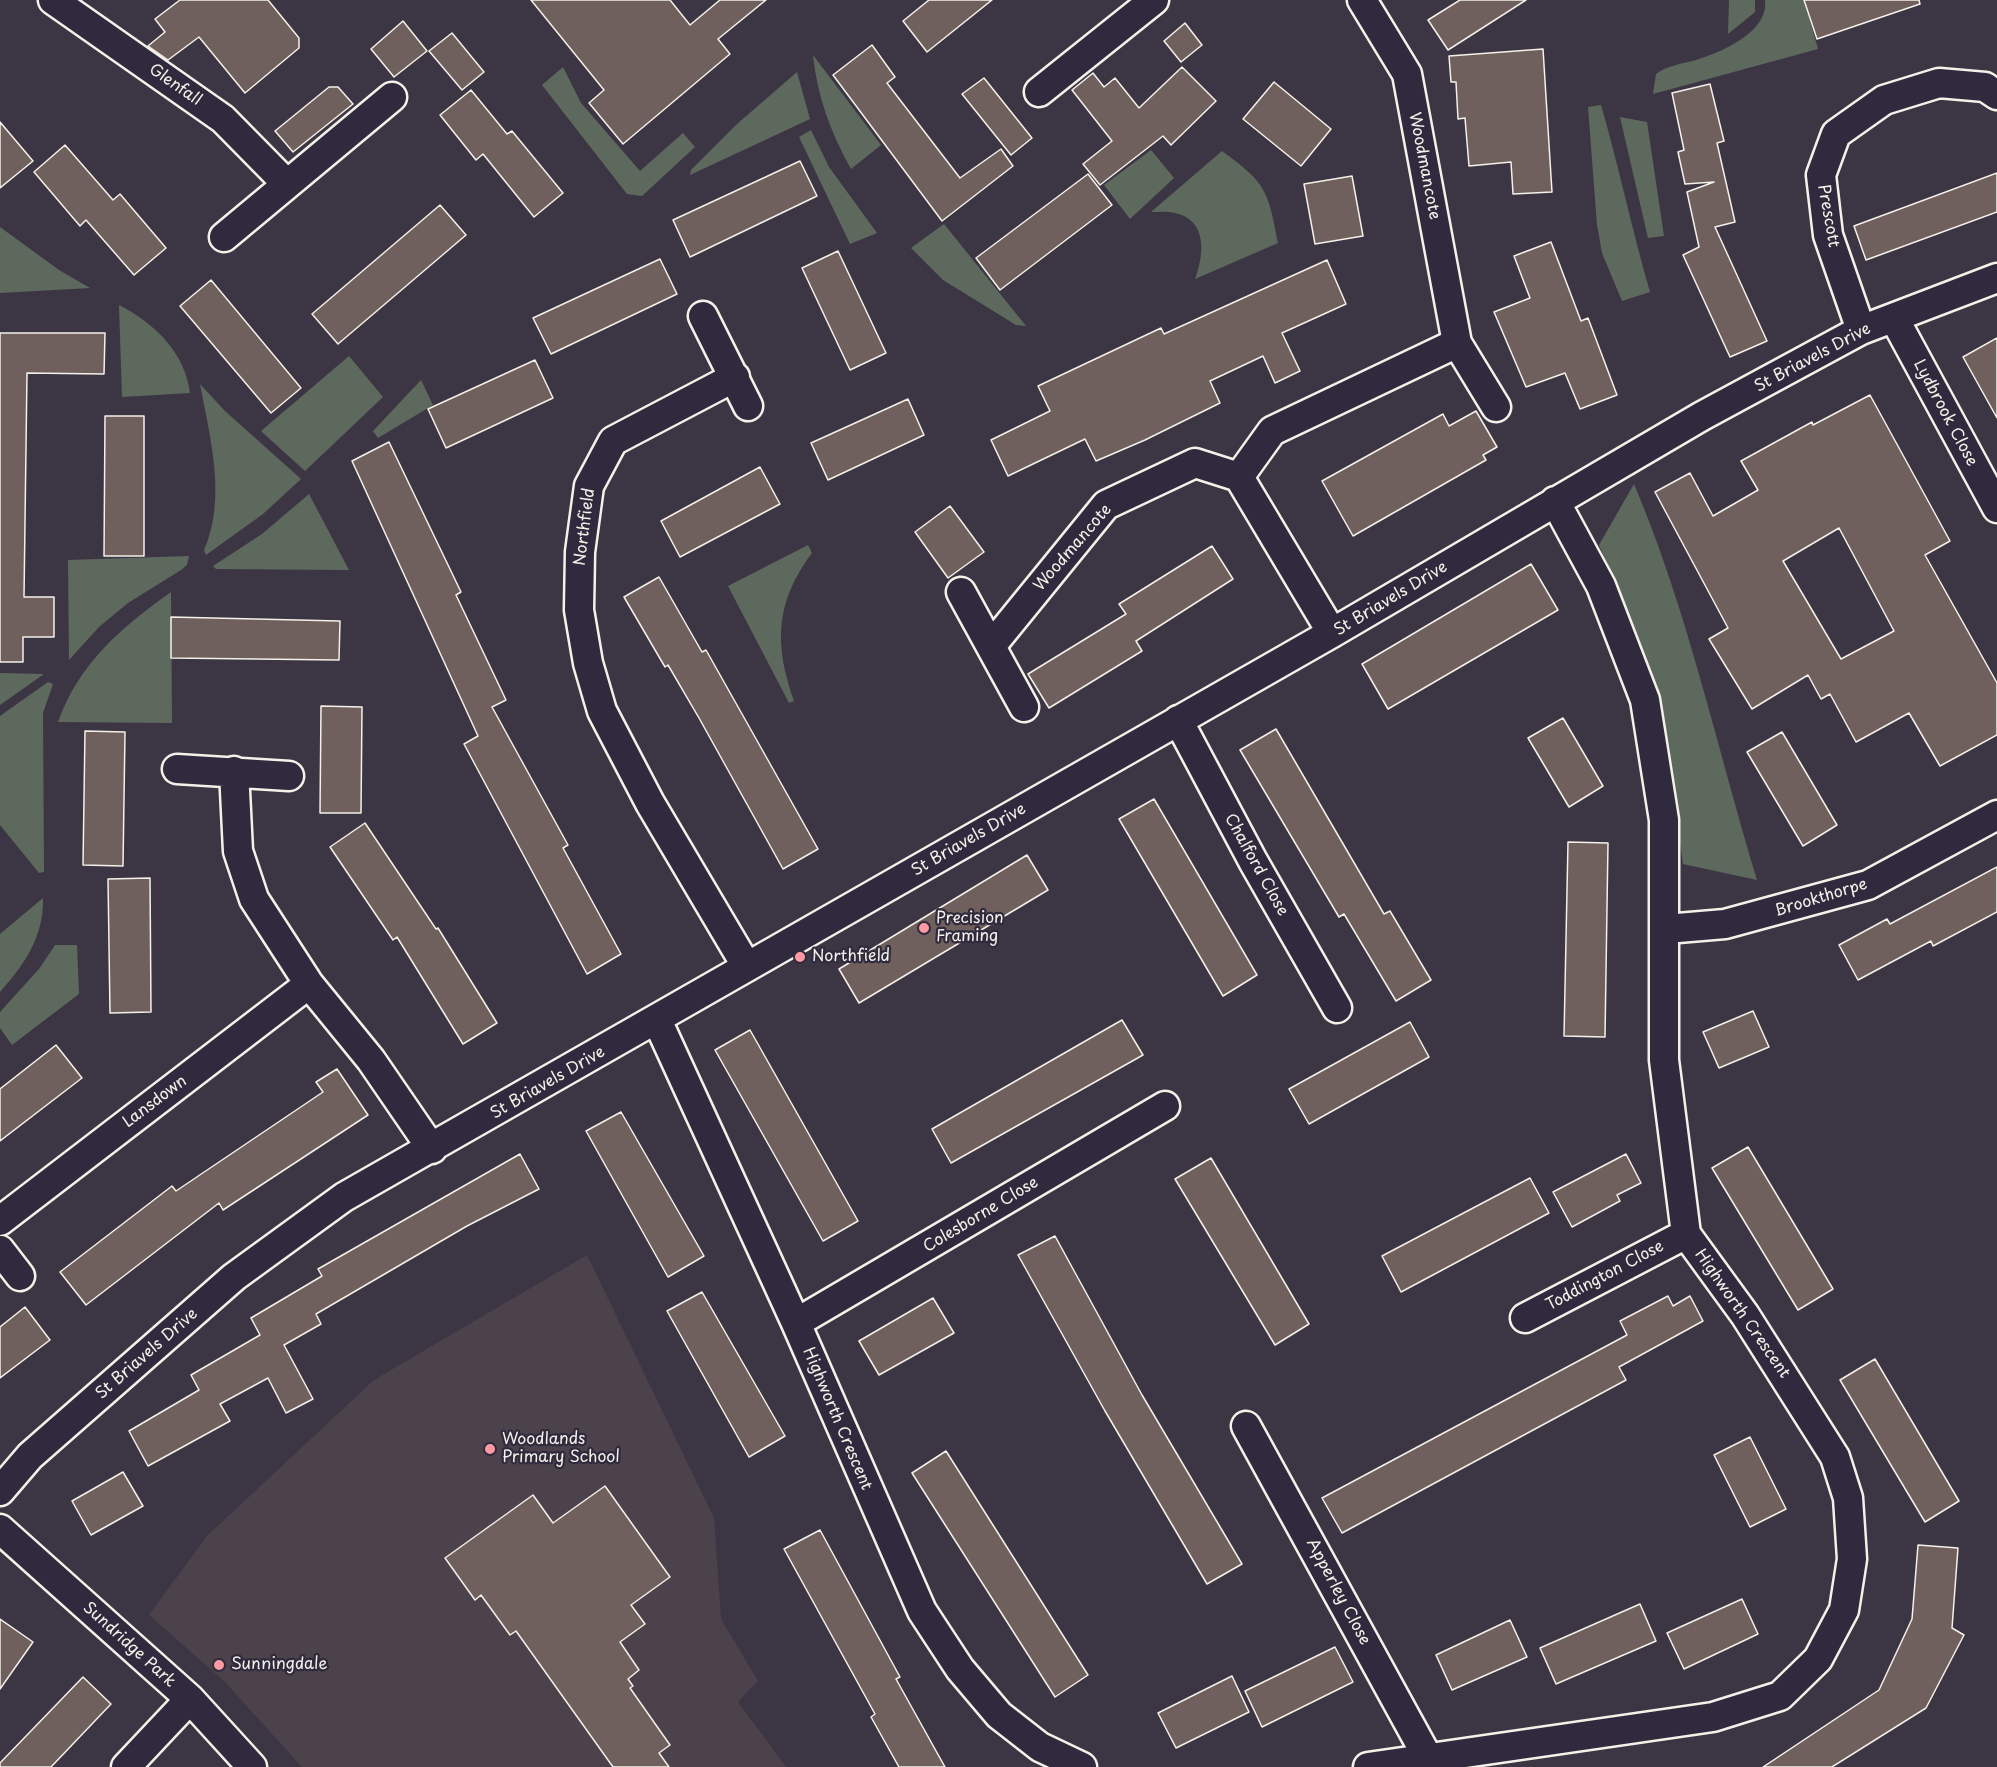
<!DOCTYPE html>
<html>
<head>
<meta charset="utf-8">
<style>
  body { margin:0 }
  canvas { display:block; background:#3c3543 }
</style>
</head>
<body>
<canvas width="1997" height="1767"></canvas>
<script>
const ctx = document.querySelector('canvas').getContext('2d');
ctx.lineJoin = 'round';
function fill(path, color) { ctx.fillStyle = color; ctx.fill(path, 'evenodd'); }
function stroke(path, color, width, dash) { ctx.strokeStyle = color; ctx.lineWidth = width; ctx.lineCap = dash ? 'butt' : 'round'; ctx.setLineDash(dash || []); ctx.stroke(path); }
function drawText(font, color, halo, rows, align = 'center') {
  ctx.font = font + ' "Playpen Sans",sans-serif'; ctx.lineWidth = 4.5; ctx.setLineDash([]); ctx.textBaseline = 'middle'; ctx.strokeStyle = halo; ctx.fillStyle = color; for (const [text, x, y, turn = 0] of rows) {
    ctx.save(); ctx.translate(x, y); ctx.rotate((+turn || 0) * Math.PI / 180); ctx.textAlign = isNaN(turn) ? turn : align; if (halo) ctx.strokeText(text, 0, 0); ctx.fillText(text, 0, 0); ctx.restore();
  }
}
fill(new Path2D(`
  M 587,1255 L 714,1518 L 721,1619 L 758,1681 L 738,1702 L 786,1767 L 302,1767 L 224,1681 L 149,1615 L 207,1536 L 374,1380 Z`), '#4c424b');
fill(new Path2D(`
  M 1729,0 L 1755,0 L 1755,12 L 1728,34 Z
  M 1765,0 L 1804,0 L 1818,49 L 1653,94 L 1656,74 C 1668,65 1682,64 1696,60 C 1722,52 1769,32 1765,0 Z
  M 813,55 L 881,145 L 851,169 C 831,133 817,96 813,55 Z
  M 563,67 L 581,103 L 640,171 L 683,133 L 695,147 L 642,196 L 627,194 L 542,85 Z
  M 797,72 L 810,119 L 690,175 L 691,170 L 737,124 Z
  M 1601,105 C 1619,167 1632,230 1650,292 L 1622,301 L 1602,253 L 1597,225 L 1588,107 Z
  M 1620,117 L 1647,122 L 1664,236 L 1648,238 Z
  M 811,130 L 829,167 L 877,233 L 850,244 L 799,137 Z
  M 1151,150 L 1174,178 L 1130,219 L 1104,185 Z
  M 1222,151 C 1266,183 1268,190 1278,243 L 1195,279 C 1204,255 1208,220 1175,213 C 1168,211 1159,212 1151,212 Z
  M 944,224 L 1026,326 L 1016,325 L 943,280 L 911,248 Z
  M 0,227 L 59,270 L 90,288 L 0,293 Z
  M 119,305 C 154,323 185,352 190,393 L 122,397 Z
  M 349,356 L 383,397 L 305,471 L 261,431 Z
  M 421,380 L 433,405 L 378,438 L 373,431 Z
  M 200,384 L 225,411 L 301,479 L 263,514 L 206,555 L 204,550 C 227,498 210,438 200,384 Z
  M 1634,484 C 1688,611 1717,748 1757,880 L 1683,864 C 1676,815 1673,763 1660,714 C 1645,656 1622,601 1599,545 Z
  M 309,494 L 349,570 L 216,569 L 213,566 L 262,534 Z
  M 808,545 L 812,553 C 775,602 774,645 794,701 L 789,703 L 728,586 Z
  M 189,556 L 187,565 L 181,570 L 128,603 L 99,627 L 69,660 L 68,560 Z
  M 171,592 L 172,723 L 58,722 C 79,663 122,627 171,592 Z
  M 0,673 L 44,674 L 0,705 Z
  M 48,682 L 53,684 L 43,713 L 44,872 L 39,873 L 0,825 L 0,716 Z
  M 43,898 C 44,936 25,964 0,992 L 0,934 Z
  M 55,945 L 77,945 L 79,994 L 12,1045 L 0,1028 L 0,1012 L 39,969 Z`), '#5e695e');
const building = new Path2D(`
  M 180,0 L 268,0 L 299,38 L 299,48 L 245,93 L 199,37 L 168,60 L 148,46 L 165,32 L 155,19 Z
  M 531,0 L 670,0 L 690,25 L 720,0 L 766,0 L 718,39 L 730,54 L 623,144 L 589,103 L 604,90 Z
  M 929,0 L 992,0 L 927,52 L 903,21 Z
  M 1460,0 L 1526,0 L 1448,50 L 1428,20 Z
  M 1804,0 L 1919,0 L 1920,4 L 1817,39 Z
  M 403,21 L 427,51 L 394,77 L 371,49 Z
  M 1185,23 L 1202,45 L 1181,62 L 1164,41 Z
  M 452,33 L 484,72 L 462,90 L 429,51 Z
  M 872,45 L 895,77 L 887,83 L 960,178 L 1001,149 L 1013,166 L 942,221 L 833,75 Z
  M 1543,49 L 1552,192 L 1513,194 L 1511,162 L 1469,166 L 1465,118 L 1458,119 L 1456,82 L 1451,82 L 1449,56 Z
  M 1182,67 L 1216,101 L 1171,145 L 1163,136 L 1100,185 L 1083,164 L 1112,141 L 1072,90 L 1093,73 L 1104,87 L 1115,78 L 1139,108 Z
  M 984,78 L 1032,138 L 1011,155 L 962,94 Z
  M 1274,82 L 1331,129 L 1301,166 L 1243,119 Z
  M 1710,84 L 1724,141 L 1717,143 L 1735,222 L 1715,227 L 1767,341 L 1730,357 L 1683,255 L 1699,247 L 1687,192 L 1714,182 L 1685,184 L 1678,152 L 1684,150 L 1672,93 Z
  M 329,87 L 338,87 L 353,104 L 293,152 L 275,131 Z
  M 471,90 L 507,134 L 512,131 L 563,193 L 534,217 L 483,154 L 476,160 L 440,115 Z
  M 0,122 L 33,161 L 0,188 Z
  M 65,145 L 113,200 L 120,194 L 166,248 L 134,275 L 86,220 L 80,226 L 34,172 Z
  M 800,161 L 817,196 L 690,257 L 673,220 Z
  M 1997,173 L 1997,212 L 1866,260 L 1854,226 Z
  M 1088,174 L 1112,205 L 1000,290 L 976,258 Z
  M 1352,176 L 1363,236 L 1315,244 L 1304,184 Z
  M 440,205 L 466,235 L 338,344 L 312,314 Z
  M 1551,242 L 1581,321 L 1588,318 L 1617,395 L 1580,409 L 1565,373 L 1526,387 L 1494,312 L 1530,298 L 1514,256 Z
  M 838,251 L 886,353 L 850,370 L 802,268 Z
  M 660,259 L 677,294 L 551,354 L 533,318 Z
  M 1327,260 L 1346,304 L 1282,333 L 1300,371 L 1275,383 L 1263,356 L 1210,381 L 1220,403 L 1145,440 L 1096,461 L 1085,439 L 1008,476 L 991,440 L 1050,411 L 1038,386 L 1161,328 L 1164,334 Z
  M 211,280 L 301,388 L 271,413 L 180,306 Z
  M 0,333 L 105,333 L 104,374 L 27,373 L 24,597 L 54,597 L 54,637 L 23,637 L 23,662 L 0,662 Z
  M 1997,338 L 1997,418 L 1963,357 Z
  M 535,360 L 553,398 L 446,448 L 428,409 Z
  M 1870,395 L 1950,541 L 1925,555 L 1997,683 L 1997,735 L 1940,766 L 1909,713 L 1856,742 L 1830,694 L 1821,699 L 1808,675 L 1752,709 L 1709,639 L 1728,628 L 1655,492 L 1690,473 L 1713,516 L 1758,490 L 1741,461 L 1812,422 L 1813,425 ZM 1839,528 L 1894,631 L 1841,659 L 1783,561 Z
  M 908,399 L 924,435 L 828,480 L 811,443 Z
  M 1476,411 L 1497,447 L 1483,455 L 1486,460 L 1353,536 L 1322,481 L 1443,414 L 1449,426 Z
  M 105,416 L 144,416 L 144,556 L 104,556 Z
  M 389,442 L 461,592 L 456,595 L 506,700 L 492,707 L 568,845 L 563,848 L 621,954 L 587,974 L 464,744 L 478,736 L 352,461 Z
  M 760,467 L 780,504 L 680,557 L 661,521 Z
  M 950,506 L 984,552 L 948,578 L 915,532 Z
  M 1212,546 L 1233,579 L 1136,641 L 1142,651 L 1049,708 L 1028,674 L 1126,614 L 1119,604 Z
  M 1531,564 L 1558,610 L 1388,709 L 1362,664 Z
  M 659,577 L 702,652 L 706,650 L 818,849 L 783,869 L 699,718 L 668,665 L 665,667 L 624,597 Z
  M 171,617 L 340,621 L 339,660 L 171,658 Z
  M 321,706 L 362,707 L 361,813 L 320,813 Z
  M 1563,718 L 1603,786 L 1569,807 L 1528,738 Z
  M 1276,729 L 1384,914 L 1390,911 L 1431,980 L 1396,1001 L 1344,914 L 1339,917 L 1240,750 Z
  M 85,731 L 125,732 L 123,866 L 83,865 Z
  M 1782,732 L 1837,825 L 1803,846 L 1747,752 Z
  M 1154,799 L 1257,975 L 1223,996 L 1119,819 Z
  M 365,823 L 436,929 L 438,928 L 497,1023 L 463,1044 L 397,937 L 393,940 L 330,847 Z
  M 1568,842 L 1608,843 L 1605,1037 L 1564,1036 Z
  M 1027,855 L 1048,890 L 859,1003 L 839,969 Z
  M 1997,867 L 1997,912 L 1933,946 L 1931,941 L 1858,980 L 1839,945 L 1887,919 L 1890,924 Z
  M 150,878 L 151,1012 L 110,1013 L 108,879 Z
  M 1753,1011 L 1769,1047 L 1719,1068 L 1703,1032 Z
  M 1122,1020 L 1143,1055 L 951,1163 L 932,1129 Z
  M 1410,1022 L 1429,1057 L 1309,1124 L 1289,1089 Z
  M 750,1030 L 858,1221 L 823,1241 L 715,1050 Z
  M 56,1045 L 82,1078 L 0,1141 L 0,1089 Z
  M 337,1069 L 368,1115 L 223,1210 L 219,1203 L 86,1305 L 60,1272 L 172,1186 L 176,1191 L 323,1092 L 316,1082 Z
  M 621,1112 L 704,1256 L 668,1277 L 586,1131 Z
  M 1748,1147 L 1833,1289 L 1798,1310 L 1712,1168 Z
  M 520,1154 L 539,1189 L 467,1226 L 316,1314 L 321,1324 L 284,1345 L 313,1399 L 286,1413 L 268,1378 L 220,1404 L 230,1421 L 148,1466 L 129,1431 L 199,1390 L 191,1375 L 260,1335 L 251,1318 L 322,1276 L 318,1269 Z
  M 1626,1154 L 1641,1183 L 1617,1195 L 1620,1201 L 1572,1227 L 1553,1192 Z
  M 1211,1158 L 1309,1324 L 1275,1345 L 1175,1179 Z
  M 1530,1178 L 1549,1213 L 1401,1292 L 1382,1256 Z
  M 1055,1236 L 1142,1395 L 1242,1564 L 1207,1584 L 1105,1411 L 1018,1255 Z
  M 702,1292 L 785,1436 L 749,1457 L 667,1311 Z
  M 1668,1296 L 1673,1306 L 1690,1296 L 1703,1321 L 1619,1367 L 1626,1380 L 1342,1533 L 1322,1498 L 1627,1335 L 1620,1321 Z
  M 933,1298 L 954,1333 L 879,1375 L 859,1341 Z
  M 25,1307 L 50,1340 L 0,1378 L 0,1327 Z
  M 1875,1359 L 1959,1501 L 1925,1522 L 1840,1380 Z
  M 1750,1437 L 1786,1509 L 1750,1527 L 1714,1455 Z
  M 946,1451 L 1088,1675 L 1055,1697 L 912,1473 Z
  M 123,1472 L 143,1506 L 91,1535 L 72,1501 Z
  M 605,1486 L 670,1577 L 631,1605 L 645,1624 L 620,1642 L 639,1670 L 628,1679 L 633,1686 L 630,1688 L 670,1745 L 659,1753 L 669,1767 L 613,1767 L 516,1631 L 510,1635 L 481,1595 L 475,1600 L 445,1558 L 533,1495 L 553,1523 Z
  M 820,1530 L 900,1677 L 896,1679 L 945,1767 L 899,1767 L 871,1717 L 875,1714 L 784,1549 Z
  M 1918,1545 L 1958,1548 L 1952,1628 L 1964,1635 L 1926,1708 L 1832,1767 L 1763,1767 L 1879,1690 L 1912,1619 Z
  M 1742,1599 L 1758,1634 L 1684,1669 L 1667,1633 Z
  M 1640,1604 L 1656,1641 L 1556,1684 L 1540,1648 Z
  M 0,1619 L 33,1642 L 0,1689 Z
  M 1510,1620 L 1527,1657 L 1452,1690 L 1436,1655 Z
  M 1335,1647 L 1353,1682 L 1262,1727 L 1245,1691 Z
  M 1232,1676 L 1249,1712 L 1176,1748 L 1158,1713 Z
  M 83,1677 L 111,1704 L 51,1767 L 0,1767 L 0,1763 Z`);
fill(building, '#70605d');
stroke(building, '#f4f1e8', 1.5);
const minor = new Path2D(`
  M 53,0 L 223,119 L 286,183
  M 1362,0 L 1407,74 L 1457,343 L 1496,407
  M 1039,92 L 1154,0
  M 224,237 L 392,97
  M 703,316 L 748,406
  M 1894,318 L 1997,508
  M 1861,330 L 1828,235 L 1821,175 L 1836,134 L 1884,100 L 1939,83 L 1985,87 L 1997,95
  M 735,377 L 613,441 L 589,486 L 580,552 L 579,610 L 588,663 L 602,711 L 650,803 L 747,967
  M 961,592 L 1024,707
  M 1332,633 L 1239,477 L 1272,431 L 1457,343
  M 992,645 L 1106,505 L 1195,463 L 1239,477
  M 1178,720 L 1253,861 L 1337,1008
  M 177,769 L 289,776
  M 234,771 L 238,851 L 254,899 L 309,984 L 371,1060 L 432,1149
  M 1666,929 L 1725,924 L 1868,885 L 1997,815
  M 657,1020 L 796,1323 L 922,1611 L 960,1669 L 999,1715 L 1040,1747 L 1082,1767
  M 0,1221 L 309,984
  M 0,1250 L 20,1276
  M 1525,1318 L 1686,1234
  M 796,1323 L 1165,1106
  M 1246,1426 L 1428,1758
  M 0,1491 L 30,1456 L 234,1277 L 344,1197 L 1332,633 L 1702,416 L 1861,330 L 1997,278
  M 0,1529 L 190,1699 L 252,1767
  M 126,1767 L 190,1699
  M 1368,1767 L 1713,1717 L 1780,1696 L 1818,1659 L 1844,1610 L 1852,1559 L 1848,1498 L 1835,1457 L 1745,1315 L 1686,1234 L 1664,1060 L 1664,820 L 1645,700 L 1601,586 L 1555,501`);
stroke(minor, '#f4f1e8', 33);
stroke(minor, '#2f2a3d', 28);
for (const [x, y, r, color] of [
  [924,928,6,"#ff9aa2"],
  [800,957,6,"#ff9aa2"],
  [490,1449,6,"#ff9aa2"],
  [219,1665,6,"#ff9aa2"]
]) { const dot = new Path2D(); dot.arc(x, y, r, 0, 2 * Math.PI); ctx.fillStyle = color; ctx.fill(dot); stroke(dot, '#2f2a3d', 2); }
drawText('16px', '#f4f1e8', '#2f2a3d', [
  ["Glenfall",175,85,35],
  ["Woodmancote",1424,166,79],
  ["Prescott",1828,216,80],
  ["St Briavels Drive",1813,358,-28],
  ["Lydbrook Close",1945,413,62],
  ["Northfield",585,527,-83],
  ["Woodmancote",1073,548,-49],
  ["St Briavels Drive",1391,599,-31],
  ["St Briavels Drive",969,840,-30],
  ["Chalford Close",1256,865,61],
  ["Brookthorpe",1821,898,-17],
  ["St Briavels Drive",548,1083,-30],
  ["Lansdown",155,1102,-37],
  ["Colesborne Close",981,1215,-31],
  ["Toddington Close",1605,1276,-28],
  ["Highworth Crescent",1742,1314,55],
  ["St Briavels Drive",147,1354,-41],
  ["Highworth Crescent",837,1419,67],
  ["Apperley Close",1338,1592,62],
  ["Sundridge Park",129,1645,42]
]);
drawText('16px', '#f4f1e8', '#2f2a3d', [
  ["Precision",936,919],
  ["Framing",936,937],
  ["Northfield",812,957],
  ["Woodlands",502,1440],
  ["Primary School",502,1458],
  ["Sunningdale",231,1665]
], 'left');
</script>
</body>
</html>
